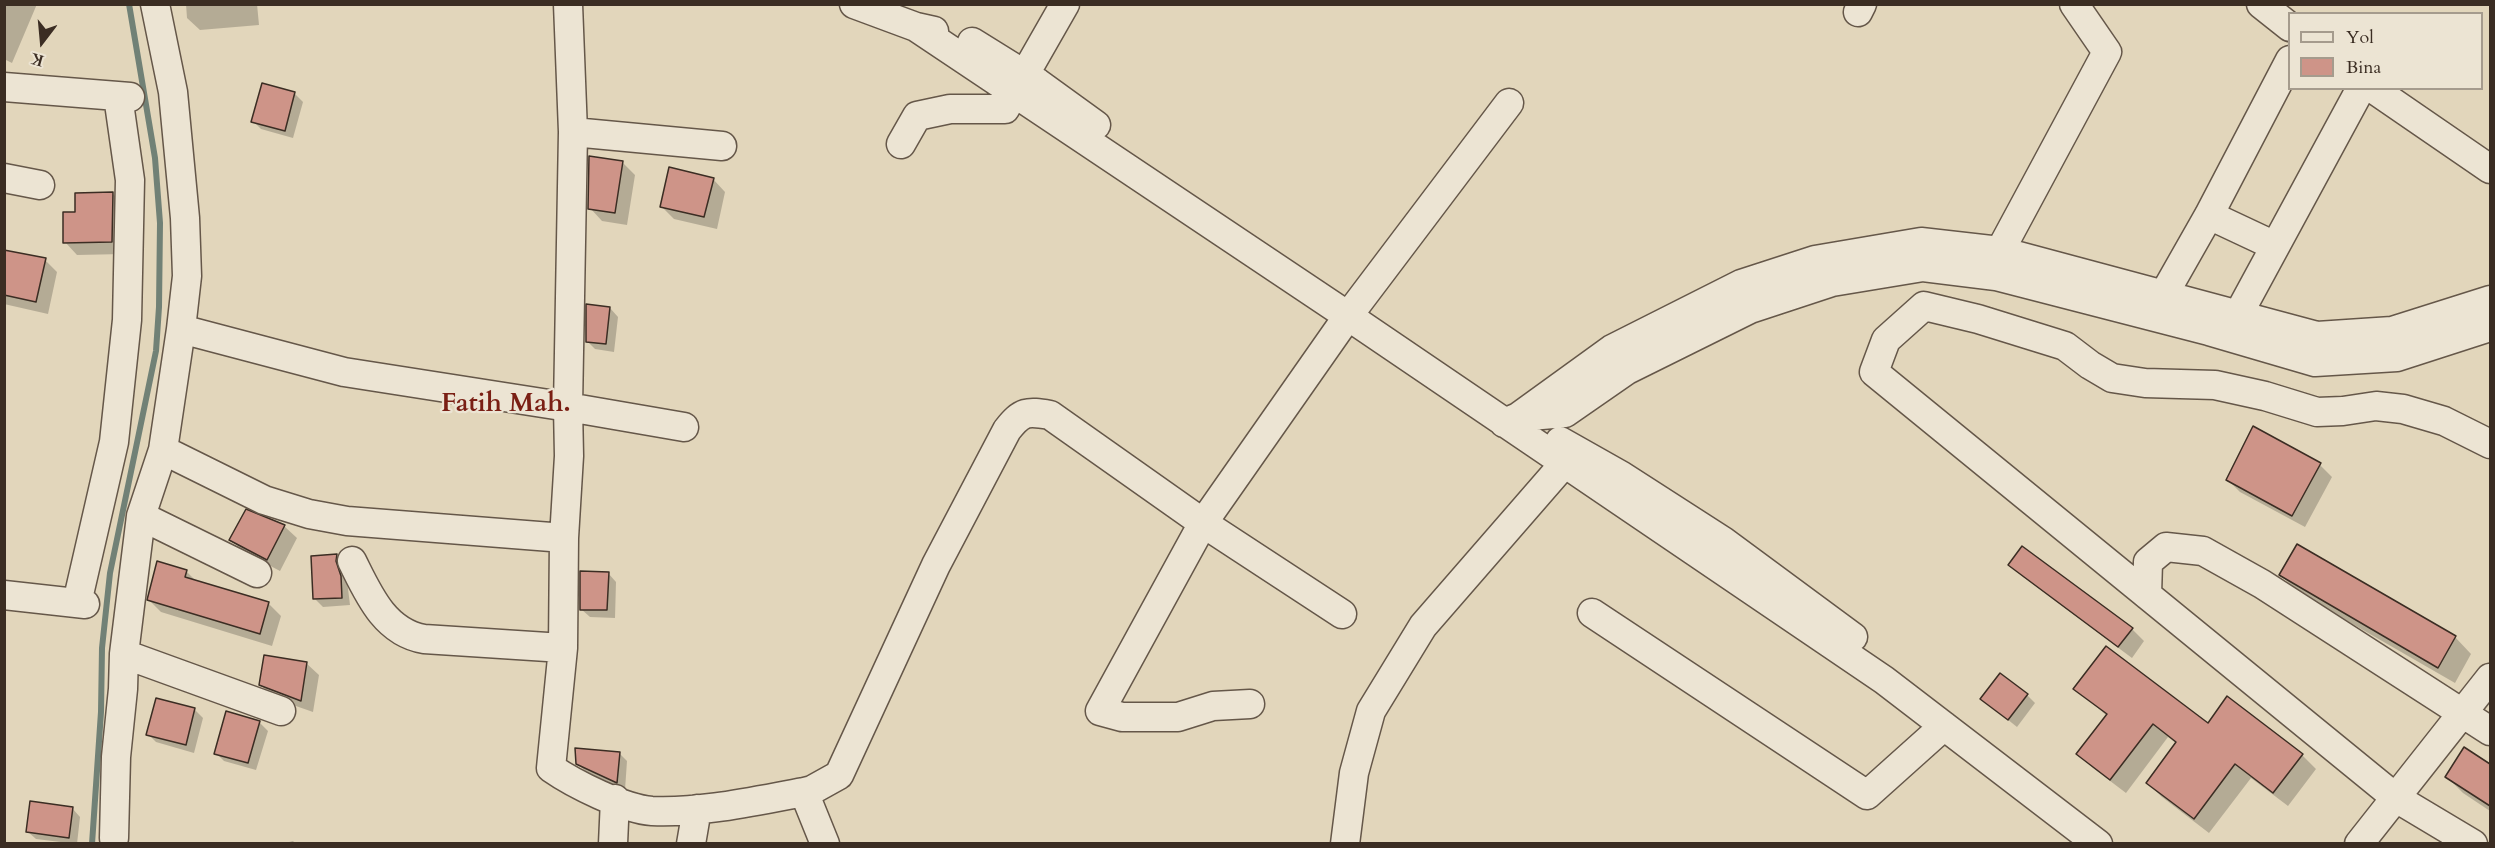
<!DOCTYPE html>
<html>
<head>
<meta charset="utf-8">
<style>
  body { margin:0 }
  #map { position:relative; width:2495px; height:848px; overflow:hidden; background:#e2d6bb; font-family:Cardo,serif }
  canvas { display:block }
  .frame { position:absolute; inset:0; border:6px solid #3b2d23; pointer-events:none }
  .legend { position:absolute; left:2288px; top:12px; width:195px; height:78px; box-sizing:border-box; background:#ece4d3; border:2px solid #a59b8d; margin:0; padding:8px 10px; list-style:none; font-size:18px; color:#3b2d23 }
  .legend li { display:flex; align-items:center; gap:12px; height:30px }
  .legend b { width:30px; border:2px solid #a59b8d }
  .north { position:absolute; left:12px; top:12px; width:60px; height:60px; -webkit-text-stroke:4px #ece4d3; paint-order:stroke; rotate:196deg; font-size:16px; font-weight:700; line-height:24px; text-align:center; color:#3b2d23 }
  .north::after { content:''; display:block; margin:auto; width:21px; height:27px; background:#3b2d23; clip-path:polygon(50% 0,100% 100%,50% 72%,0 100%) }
</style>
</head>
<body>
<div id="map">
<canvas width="2495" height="848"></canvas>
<div class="frame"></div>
<ul class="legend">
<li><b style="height:8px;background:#ece4d3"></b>Yol</li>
<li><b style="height:16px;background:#ce9488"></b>Bina</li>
</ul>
<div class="north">K</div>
</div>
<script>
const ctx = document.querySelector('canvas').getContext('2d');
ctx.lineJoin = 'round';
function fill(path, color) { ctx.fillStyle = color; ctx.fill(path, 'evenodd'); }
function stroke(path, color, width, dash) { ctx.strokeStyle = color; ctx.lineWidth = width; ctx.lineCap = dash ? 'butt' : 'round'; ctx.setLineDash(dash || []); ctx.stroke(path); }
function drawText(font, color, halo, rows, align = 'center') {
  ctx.font = font + ' Cardo,serif'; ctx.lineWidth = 4.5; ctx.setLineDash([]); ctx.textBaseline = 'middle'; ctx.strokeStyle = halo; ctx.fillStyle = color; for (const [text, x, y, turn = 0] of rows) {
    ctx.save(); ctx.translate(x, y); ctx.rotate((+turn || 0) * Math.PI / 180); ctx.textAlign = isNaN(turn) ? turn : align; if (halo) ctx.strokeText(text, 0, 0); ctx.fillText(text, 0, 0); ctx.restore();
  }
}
fill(new Path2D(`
  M 4,4 L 37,4 L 12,63 L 4,59 Z
  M 186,4 L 257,4 L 259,25 L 200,30 L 187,18 Z
  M 295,94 L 303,102 L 293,138 L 261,129 L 253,121 Z
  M 622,162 L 635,175 L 627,225 L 602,221 L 590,208 Z
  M 713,179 L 725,192 L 717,229 L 674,219 L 661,206 Z
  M 113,194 L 125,206 L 124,254 L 77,255 L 65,242 L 77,213 Z
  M 4,251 L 45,260 L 57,272 L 48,314 L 4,304 Z
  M 610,308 L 618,317 L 614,352 L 595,349 L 587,341 Z
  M 2320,465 L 2332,477 L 2305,527 L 2240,492 L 2228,480 Z
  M 284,526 L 297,538 L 280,571 L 244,552 L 231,540 Z
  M 337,556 L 345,564 L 350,605 L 323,607 L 315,599 L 312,557 Z
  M 2010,565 L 2132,629 L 2144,641 L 2132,658 L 2023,577 Z
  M 186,571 L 198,583 L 269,604 L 281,616 L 272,646 L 161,612 L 149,600 Z
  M 608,573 L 616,582 L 615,618 L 590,617 L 581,609 Z
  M 2281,575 L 2455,637 L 2471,654 L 2455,683 L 2297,592 Z
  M 306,663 L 319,675 L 313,712 L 273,698 L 261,685 Z
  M 2075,688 L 2208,725 L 2302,755 L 2316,769 L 2288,806 L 2251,778 L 2209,833 L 2162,797 L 2147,783 L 2177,744 L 2168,737 L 2126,793 L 2093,768 L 2078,754 L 2107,716 Z
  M 2027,695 L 2035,703 L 2017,727 L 1982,699 Z
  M 157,699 L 195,710 L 203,718 L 194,753 L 156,742 L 148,734 Z
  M 259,722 L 268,731 L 256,770 L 224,761 L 216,753 Z
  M 2465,749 L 2490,765 L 2490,811 L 2463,793 L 2447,777 Z
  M 619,753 L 627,761 L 625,790 L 586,772 L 577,763 Z
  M 72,808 L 80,817 L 77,844 L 36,839 L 27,831 Z
  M 293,841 L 296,844 L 281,844 Z`), '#0003');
stroke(new Path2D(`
  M 92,844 L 101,712 L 102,648 L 110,573 L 156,351 L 159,307 L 160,223 L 155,158 L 129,4`), '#718176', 6);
const building = new Path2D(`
  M 262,83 L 295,92 L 285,131 L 251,122 Z
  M 589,156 L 623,161 L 615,213 L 588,209 Z
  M 669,167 L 714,178 L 704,217 L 660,207 Z
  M 113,192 L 112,242 L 63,243 L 63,212 L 75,212 L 75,193 Z
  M 4,250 L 46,258 L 36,302 L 4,295 Z
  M 586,304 L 610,307 L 606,344 L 586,342 Z
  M 2253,426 L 2321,463 L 2292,516 L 2226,480 Z
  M 246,509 L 285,525 L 267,560 L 229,540 Z
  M 2297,544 L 2456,636 L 2438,668 L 2279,575 Z
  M 2022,546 L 2133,628 L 2118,647 L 2008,565 Z
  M 337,554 L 336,561 L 341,576 L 342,598 L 313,599 L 311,556 Z
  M 157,561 L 187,570 L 185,577 L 269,602 L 260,634 L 147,600 Z
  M 580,571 L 609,572 L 607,610 L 580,610 Z
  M 2106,646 L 2208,723 L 2227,696 L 2303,754 L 2273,793 L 2235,764 L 2194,819 L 2146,783 L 2176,742 L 2153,724 L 2110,780 L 2076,754 L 2107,714 L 2073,689 Z
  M 264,655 L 307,662 L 301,701 L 259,685 Z
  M 2000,673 L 2028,694 L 2008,720 L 1980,699 Z
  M 156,698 L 195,708 L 186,745 L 146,735 Z
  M 226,711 L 260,721 L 248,763 L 214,754 Z
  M 2464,747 L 2490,764 L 2490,806 L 2445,777 Z
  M 575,748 L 620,752 L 617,783 L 576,764 Z
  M 30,801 L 73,807 L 69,838 L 26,832 Z`);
fill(building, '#ce9488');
stroke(building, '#3b2d23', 1.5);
const minor = new Path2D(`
  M 568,4 L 573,132 L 568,407 L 569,456 L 564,538 L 563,648 L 551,768 C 574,784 624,809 652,811 C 703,813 754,801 804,792 L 812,790 L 839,775 L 936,565 L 1007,430 C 1022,411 1027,411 1050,415 L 1203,523 L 1342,614
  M 854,4 L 916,27 L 934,31
  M 2261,4 L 2290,27
  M 1858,12 L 1862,4
  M 916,27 L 1348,316 L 1884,680 L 2098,844
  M 972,42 L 1038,83 L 1096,125
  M 4,87 L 130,97
  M 2372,88 L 2490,169
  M 573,132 L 722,146
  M 901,144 L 917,116 L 950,109 L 1005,109 L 1065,4
  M 4,178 L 40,185
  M 2209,215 L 2275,246
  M 1997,268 L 2000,251 L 2107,52 L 2074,4
  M 2163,296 L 2209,215 L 2290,60
  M 2238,315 L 2361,88
  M 181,329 L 344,372 L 568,407 L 684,427
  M 1518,417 L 1565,413 L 1627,370 L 1750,309 L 1832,282 L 1923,267 L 1996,276 L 2209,331 L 2315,362 L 2397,357 L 2490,327
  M 1504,423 L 1518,417 L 1612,349 L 1741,284 L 1815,260 L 1921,242 L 2000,251 L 2317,336 L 2392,331 L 2490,300
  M 1560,441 L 1622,476 L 1723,541 L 1853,637
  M 163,450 L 264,500 L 309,514 L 347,521 L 564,538
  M 141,516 L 257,573
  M 352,561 C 368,593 384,632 424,639 L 563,648
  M 4,595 L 85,604
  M 2147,595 L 2148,562 L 2166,547 L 2203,551 L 2262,584 L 2490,731
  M 77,603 L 114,442 L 127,320 L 130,180 L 118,96
  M 1592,613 L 1867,795 L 1944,726
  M 124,654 L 281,711
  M 1250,704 L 1213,706 L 1178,717 L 1122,717 L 1100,711 L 1203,523 L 1348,316 L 1509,103
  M 804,792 L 825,844
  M 114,838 L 116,757 L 123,689 L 124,654 L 141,516 L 163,450 L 181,329 L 187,276 L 185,218 L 173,92 L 155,4
  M 613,844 L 615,799
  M 691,844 L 697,809
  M 1345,844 L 1354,773 L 1371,711 L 1423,626 L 1576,450
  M 2359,844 L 2490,678
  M 2473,844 L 2396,798 L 1874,372 L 1886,340 L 1924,306 L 1978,319 L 2065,346 L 2090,365 L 2112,378 L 2145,383 L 2215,385 L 2265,396 L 2317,412 L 2343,411 L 2376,406 L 2403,409 L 2444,421 L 2490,444`);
stroke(minor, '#655749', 31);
stroke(minor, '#ece4d3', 28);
drawText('bold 26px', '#7a1f14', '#ece4d3', [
  ["Fatih Mah.",506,405]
]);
</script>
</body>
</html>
